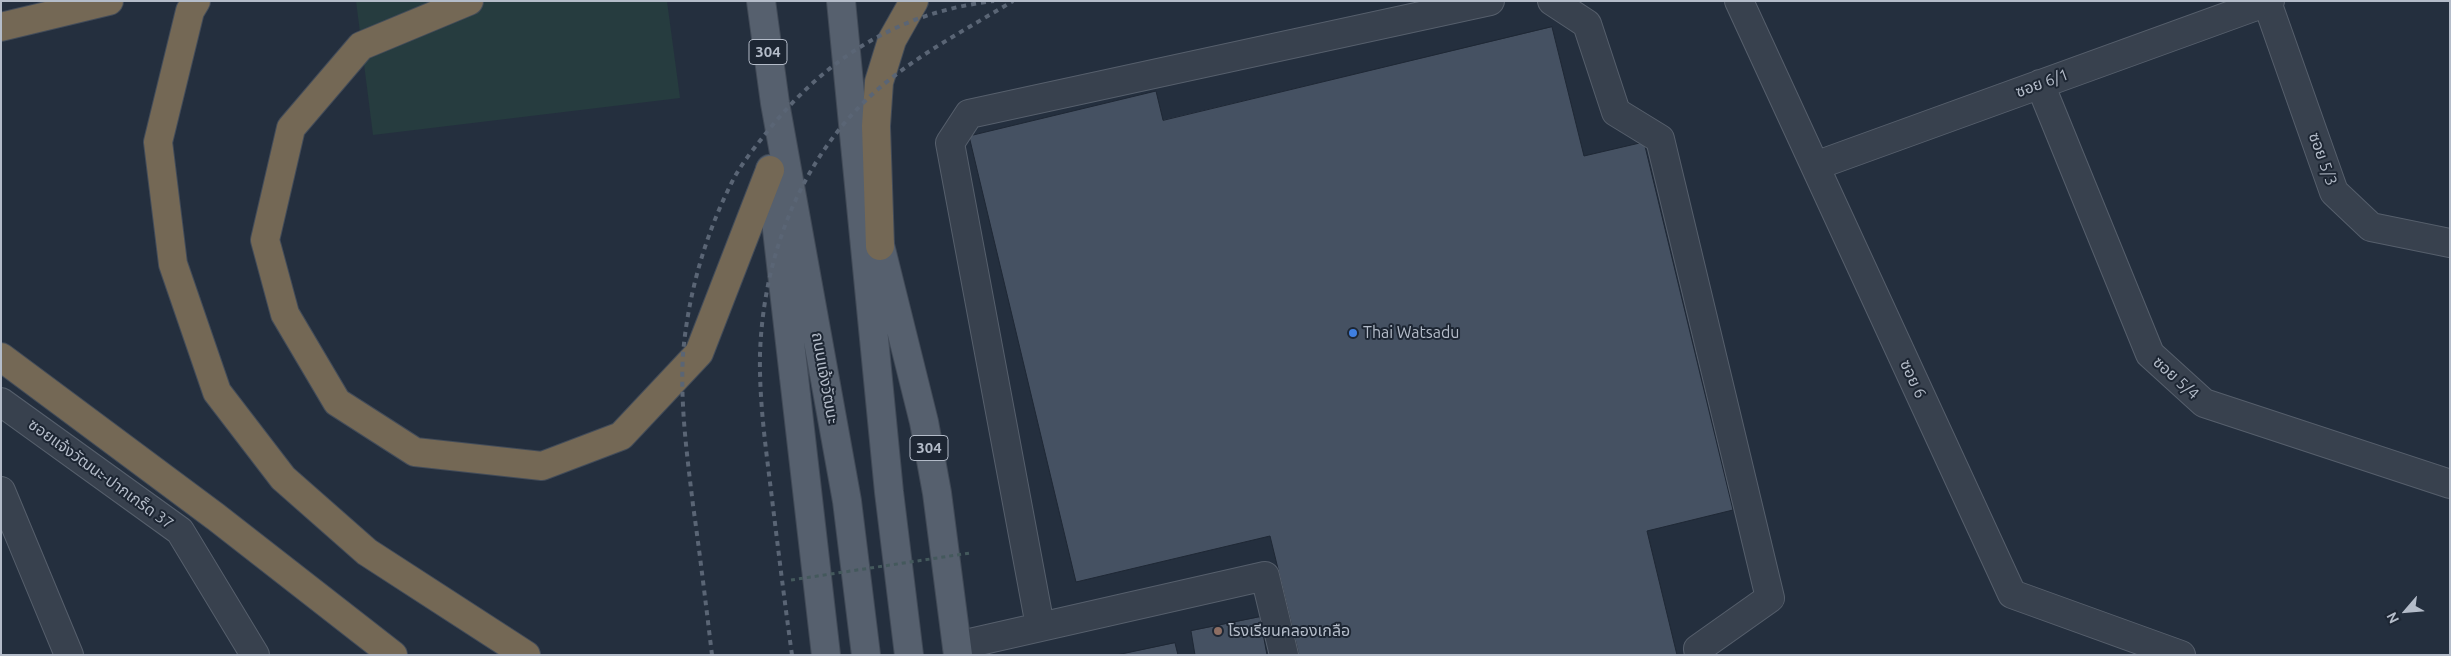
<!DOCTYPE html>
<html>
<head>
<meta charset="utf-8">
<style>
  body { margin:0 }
  #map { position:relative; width:2451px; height:656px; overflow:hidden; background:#242f3e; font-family:Ubuntu,sans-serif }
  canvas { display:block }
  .frame { position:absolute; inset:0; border:2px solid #b4bcc9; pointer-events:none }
  .north { position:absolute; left:2381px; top:586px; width:50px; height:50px; -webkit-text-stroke:4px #1d2633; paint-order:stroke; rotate:243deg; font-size:14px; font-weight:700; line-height:20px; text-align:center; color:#b4bcc9 }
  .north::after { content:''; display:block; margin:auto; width:18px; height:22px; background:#b4bcc9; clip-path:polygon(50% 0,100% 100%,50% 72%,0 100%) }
</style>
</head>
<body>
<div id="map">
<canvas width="2451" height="656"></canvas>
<div class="frame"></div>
<div class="north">N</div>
</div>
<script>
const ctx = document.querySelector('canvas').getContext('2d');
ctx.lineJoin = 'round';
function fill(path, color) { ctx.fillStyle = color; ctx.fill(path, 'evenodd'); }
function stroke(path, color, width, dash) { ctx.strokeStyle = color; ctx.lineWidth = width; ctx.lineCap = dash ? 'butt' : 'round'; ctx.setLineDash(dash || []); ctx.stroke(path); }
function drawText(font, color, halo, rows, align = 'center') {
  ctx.font = font + ' Ubuntu,"Noto Sans Thai",sans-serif'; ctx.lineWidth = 4; ctx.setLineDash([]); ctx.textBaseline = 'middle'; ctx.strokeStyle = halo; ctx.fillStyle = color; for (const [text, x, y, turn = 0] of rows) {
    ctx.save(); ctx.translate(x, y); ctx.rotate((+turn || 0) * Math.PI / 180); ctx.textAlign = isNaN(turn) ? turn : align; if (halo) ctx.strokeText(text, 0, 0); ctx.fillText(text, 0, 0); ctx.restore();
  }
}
fill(new Path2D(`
  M 356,1 L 667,1 L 680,98 L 373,135 Z`), '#263c3f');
const building = new Path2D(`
  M 1552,27 L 1584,156 L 1644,142 L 1733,510 L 1647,531 L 1677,655 L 1299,655 L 1270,536 L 1076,582 L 969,136 L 1156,91 L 1163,120 Z
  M 1260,617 L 1267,655 L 1195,655 L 1191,631 Z
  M 1175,643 L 1178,655 L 1117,655 Z`);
fill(building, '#455162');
stroke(building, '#1f2835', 1);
const minor = new Path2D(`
  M 1552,1 L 1587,24 L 1616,112 L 1660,139 L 1770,598 L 1698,649 L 1699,655
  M 1739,1 L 2012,594 L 2181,655
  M 2267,2 L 2334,192 L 2371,227 L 2450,243
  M 2040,84 L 2150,354 L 2204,403 L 2450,484
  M 1815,166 L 2270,1
  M 1,402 L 180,531 L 255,655
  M 1,491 L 69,655
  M 1040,626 L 950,143 L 969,114 L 1490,1
  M 957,646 L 1265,576 L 1284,655`);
const major = new Path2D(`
  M 761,1 L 775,103 L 847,501 L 866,655
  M 841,1 L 889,492 L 909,655
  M 770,169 L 826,655
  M 878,237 L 924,422 L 937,493 L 958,655`);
const highway = new Path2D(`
  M 196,1 L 190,11 L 158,142 L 173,264 L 217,392 L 283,478 L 367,552 L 526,655
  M 469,1 L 361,46 L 291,128 L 265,240 L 285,314 L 337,402 L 415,452 L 542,466 L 621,436 L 699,353 L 770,170
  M 1,27 L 109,1
  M 880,246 L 876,126 L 879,82 L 892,40 L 914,1
  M 1,357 L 216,517 L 393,655`);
stroke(minor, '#565f6c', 30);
stroke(major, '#414a57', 30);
stroke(highway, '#434c59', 30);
stroke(minor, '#38414e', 28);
stroke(major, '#56606e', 28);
stroke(highway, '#746855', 28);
stroke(new Path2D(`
  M 712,655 C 706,605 700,555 693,505 C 687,455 680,404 683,354 C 688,295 705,235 732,182 C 741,164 755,147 767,132 C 826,58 899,12 994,1
  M 792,655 C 785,605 779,556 773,507 C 767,456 759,405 760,354 C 763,261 797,168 864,102 C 907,60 962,32 1013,1`), '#5a6575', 4, [5, 5]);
stroke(new Path2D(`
  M 791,580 L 970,553`), '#44595c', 3, [4, 4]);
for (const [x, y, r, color] of [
  [1353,333,5,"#3f7fe0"],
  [1218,631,5,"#8d6e63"]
]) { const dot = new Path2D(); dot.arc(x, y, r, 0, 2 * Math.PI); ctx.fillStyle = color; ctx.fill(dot); stroke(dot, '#1d2633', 2); }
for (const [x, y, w] of [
  [768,52,38],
  [929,448,38]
]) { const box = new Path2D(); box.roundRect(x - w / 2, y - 12.5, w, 25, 4); ctx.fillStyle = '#1d2633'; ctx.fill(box); stroke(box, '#b4bcc9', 1); }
drawText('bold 15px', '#b4bcc9', null, [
  ["304",768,52],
  ["304",929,448]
]);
drawText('16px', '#b4bcc9', '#1d2633', [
  ["ซอย 6/1",2042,83,-20],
  ["ซอย 5/3",2323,159,70],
  ["ถนนแจ้งวัฒนะ",825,378,80],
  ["ซอย 5/4",2176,378,42],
  ["ซอย 6",1913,379,65],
  ["ซอยแจ้งวัฒนะ-ปากเกร็ด 37",101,474,36]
]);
drawText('16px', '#b4bcc9', '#1d2633', [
  ["Thai Watsadu",1363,333],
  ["โรงเรียนคลองเกลือ",1228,631]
], 'left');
</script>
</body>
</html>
